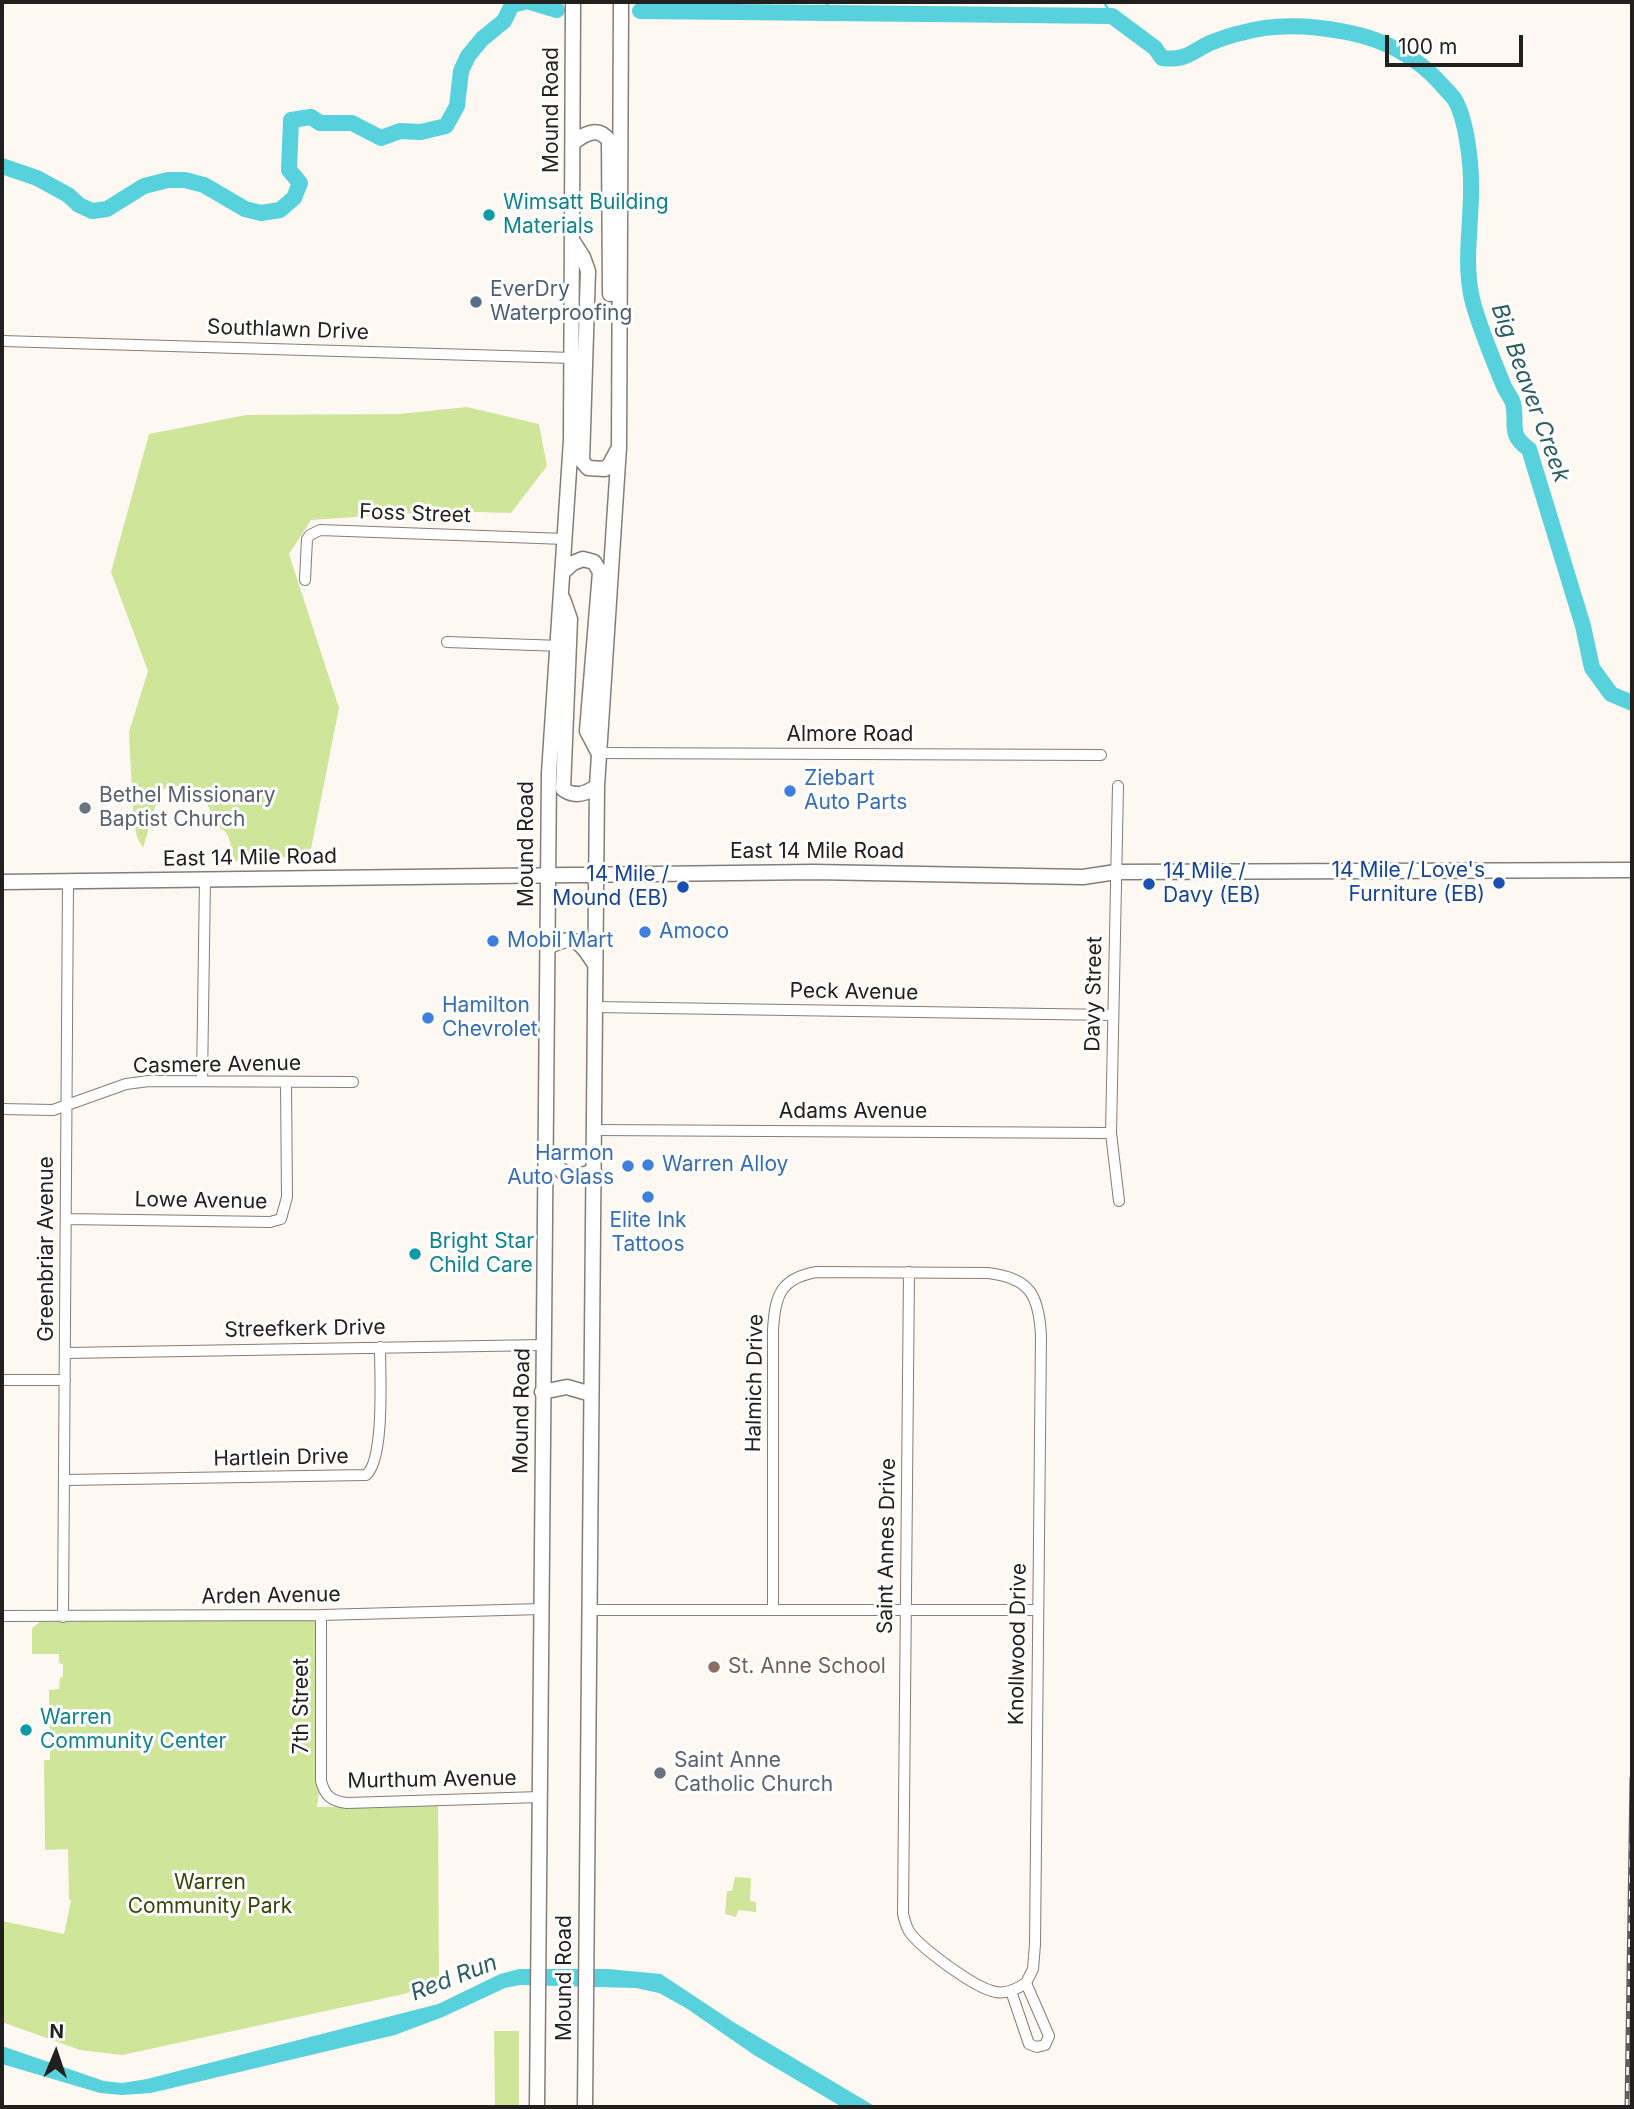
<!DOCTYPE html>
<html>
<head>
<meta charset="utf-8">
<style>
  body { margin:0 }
  #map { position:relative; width:1634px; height:2109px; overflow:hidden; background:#fef8f3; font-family:Inter,sans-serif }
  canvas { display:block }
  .frame { position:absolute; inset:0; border:4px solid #22201e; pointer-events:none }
  .north { position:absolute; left:21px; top:2018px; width:70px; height:70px; -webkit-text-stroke:5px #fff; paint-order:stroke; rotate:2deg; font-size:19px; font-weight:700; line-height:28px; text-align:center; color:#22201e }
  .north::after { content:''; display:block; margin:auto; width:24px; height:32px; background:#22201e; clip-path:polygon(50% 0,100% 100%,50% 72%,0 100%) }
  .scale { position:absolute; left:1385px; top:35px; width:138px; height:32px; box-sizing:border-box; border:4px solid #22201e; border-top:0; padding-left:9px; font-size:21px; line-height:24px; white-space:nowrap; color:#22201e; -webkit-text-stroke:5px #fff; paint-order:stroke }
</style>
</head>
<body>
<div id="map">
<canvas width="1634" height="2109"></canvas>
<div class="frame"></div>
<div class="north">N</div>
<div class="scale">100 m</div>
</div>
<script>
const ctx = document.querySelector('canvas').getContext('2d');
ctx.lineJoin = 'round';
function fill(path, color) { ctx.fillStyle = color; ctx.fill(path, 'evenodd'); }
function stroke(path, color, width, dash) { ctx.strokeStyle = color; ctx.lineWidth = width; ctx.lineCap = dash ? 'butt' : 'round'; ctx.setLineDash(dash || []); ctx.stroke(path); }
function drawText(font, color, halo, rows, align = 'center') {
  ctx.font = font + ' Inter,sans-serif'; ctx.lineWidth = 6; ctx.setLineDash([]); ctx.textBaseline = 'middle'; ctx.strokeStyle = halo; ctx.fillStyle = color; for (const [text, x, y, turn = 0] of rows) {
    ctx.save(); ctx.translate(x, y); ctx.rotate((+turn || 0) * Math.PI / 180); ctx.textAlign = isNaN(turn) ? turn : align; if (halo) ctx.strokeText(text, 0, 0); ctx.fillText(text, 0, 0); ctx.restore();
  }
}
fill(new Path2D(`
  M 467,407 L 539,424 L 547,466 L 511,513 L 442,511 L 311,520 L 289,554 L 339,708 L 311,849 L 275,860 L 234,861 C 231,853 231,840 227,834 C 224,829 218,828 215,822 C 205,796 195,779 163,789 L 155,807 L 143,848 L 137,837 L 133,813 L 129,732 L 148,671 L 111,572 L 149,434 L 246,415 L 399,414 Z
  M 312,1619 L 317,1623 L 320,1784 L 317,1807 L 438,1806 L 439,1983 L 404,1994 L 122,2055 L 80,2050 L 2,2022 L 2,1921 L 64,1934 L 71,1901 L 69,1899 L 68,1849 L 45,1850 L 44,1760 L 50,1760 L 49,1690 L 59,1689 L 60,1678 L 63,1677 L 63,1664 L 59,1663 L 59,1654 L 32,1654 L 32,1628 L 40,1622 Z
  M 735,1877 L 751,1878 L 750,1901 L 756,1902 L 756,1912 L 738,1910 L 736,1917 L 725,1914 L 727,1891 L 732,1891 Z
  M 494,2031 L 519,2031 L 519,2107 L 495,2107 Z`), '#cee59a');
fill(new Path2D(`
  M 519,1969 L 608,1969 L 661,1974 L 735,2023 L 876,2107 L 842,2107 L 754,2055 L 686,2008 L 659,1993 L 636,1988 L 520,1985 L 505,1988 L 443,2017 L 395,2035 L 151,2093 L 122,2095 L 100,2093 L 2,2064 L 2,2046 L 104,2081 L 122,2083 L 147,2079 L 438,2004 L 500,1974 Z`), '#57d1dc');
stroke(new Path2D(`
  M 1104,2 L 1112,16
  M 824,12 L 828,2`), '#57d1dc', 2.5);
stroke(new Path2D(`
  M 530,2 L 557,10
  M 640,11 L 1112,16 L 1155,48 L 1162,58 C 1186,61 1191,52 1210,43 C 1220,39 1231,35 1241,33 C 1275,23 1311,25 1346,32 C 1383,39 1416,56 1441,84 C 1445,89 1452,95 1455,100 C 1466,119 1471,161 1471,183 C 1472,220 1464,258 1471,294 C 1476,320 1493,359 1503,384 C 1505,390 1511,397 1513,403 C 1518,424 1507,434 1529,449 L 1583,626 L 1592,668 L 1611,694 L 1632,703
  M 2,166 L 37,178 L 68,195 L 79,205 L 92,211 L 107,209 L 144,186 L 168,180 L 185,180 L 204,185 L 245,209 L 261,213 L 280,210 L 294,198 L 300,183 L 289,170 L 291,120 L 311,117 L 320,123 L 352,123 L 381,138 L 400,131 L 421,132 L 446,126 L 457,106 L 461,71 L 468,56 L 482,39 L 504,21 L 512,5 L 524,2`), '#57d1dc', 16);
const street = new Path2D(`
  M 2,341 L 573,358
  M 305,580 L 307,539 L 310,535 L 320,530 L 565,539
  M 447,642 L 562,646
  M 598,753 L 1101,755
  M 1118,786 L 1111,1133 L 1119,1201
  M 595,1007 L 1112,1015
  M 202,1081 L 205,879
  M 2,1109 L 53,1110 L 126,1084 L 149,1081 L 353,1082
  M 594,1130 L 1111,1133
  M 67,1219 L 270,1222 L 281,1219 L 287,1197 L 286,1083
  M 909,1272 L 903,1914 C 905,1921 906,1928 911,1934 C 924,1950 976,1989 996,1992 C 1007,1994 1017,1989 1026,1983
  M 66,1353 L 544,1345
  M 2,1380 L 65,1380
  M 65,1480 L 366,1475 C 385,1460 380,1373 380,1347
  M 590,1610 L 1038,1610
  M 773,1610 L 773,1330 C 775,1296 780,1278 817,1272 L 988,1273 C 1030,1278 1039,1295 1041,1336 L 1035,1944 L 1033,1969 L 1026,1983
  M 321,1615 L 321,1781 C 325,1796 331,1801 347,1803 L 540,1797
  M 2,1616 L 321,1615 L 541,1609
  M 63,1617 L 68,881
  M 1011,1991 L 1029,2044 L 1037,2047 L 1045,2045 L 1049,2036 L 1026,1983`);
const secondary = new Path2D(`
  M 573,143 C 585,133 599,126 609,141 L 610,294
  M 574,243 L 583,257 L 588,271 L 582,461 L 588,468 L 605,469 L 610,464 L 617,451
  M 563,572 L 573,563 L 583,559 L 594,562 L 600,572 L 587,731 L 598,752
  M 563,599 L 570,619 L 563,789 C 575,798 586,794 597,786
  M 2,882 L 814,872 L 1083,877 L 1116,872 L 1632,870
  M 548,947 C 574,933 580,941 594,963
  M 546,1152 C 562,1174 566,1181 594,1171
  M 542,1392 L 567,1387 L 591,1394
  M 537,2107 L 549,773 L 571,440 L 573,2
  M 585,2107 L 597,786 L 619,447 L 621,2`);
stroke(street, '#847e7a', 12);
stroke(secondary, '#847e7a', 17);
stroke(street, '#fff', 10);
stroke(secondary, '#fff', 14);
const rail = new Path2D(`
  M 1627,2107 L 1632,1778`);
stroke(rail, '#5f5c59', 5);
stroke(rail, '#fff', 2.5, [8]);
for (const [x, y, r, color] of [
  [489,215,7,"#0f9aa8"],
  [476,302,7,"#5c6f8a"],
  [790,791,7,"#3f7fe0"],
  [85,808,7,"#6b7280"],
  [1499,883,7,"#1a4fb4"],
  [1149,884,7,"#1a4fb4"],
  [683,887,7,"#1a4fb4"],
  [645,932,7,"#3f7fe0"],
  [493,941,7,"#3f7fe0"],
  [428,1018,7,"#3f7fe0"],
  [648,1165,7,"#3f7fe0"],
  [628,1166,7,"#3f7fe0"],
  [648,1197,7,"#3f7fe0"],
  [415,1254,7,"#0f9aa8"],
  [714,1667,7,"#8d6e63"],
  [26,1730,7,"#0f9aa8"],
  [660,1773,7,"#6b7280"]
]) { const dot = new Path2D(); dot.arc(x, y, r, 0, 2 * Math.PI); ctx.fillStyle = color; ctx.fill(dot); stroke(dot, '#fff', 2.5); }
drawText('21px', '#22201e', '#fff', [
  ["Mound Road",552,110,-90],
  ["Southlawn Drive",288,330,2],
  ["Foss Street",415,514,2],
  ["Almore Road",850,735],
  ["Mound Road",527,844,-90],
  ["East 14 Mile Road",817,852],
  ["East 14 Mile Road",250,858,-1],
  ["Peck Avenue",854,992,1],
  ["Davy Street",1094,994,-89],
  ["Casmere Avenue",217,1065,-1],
  ["Adams Avenue",853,1112],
  ["Lowe Avenue",201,1201,1],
  ["Greenbriar Avenue",47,1249,-90],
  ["Streefkerk Drive",305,1329,-1],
  ["Halmich Drive",755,1383,-89],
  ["Mound Road",522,1411,-89],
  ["Hartlein Drive",281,1458,-1],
  ["Saint Annes Drive",887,1546,-89],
  ["Arden Avenue",271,1596,-1],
  ["Knollwood Drive",1018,1644,-89],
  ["7th Street",302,1706,-90],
  ["Murthum Avenue",432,1780,-1],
  ["Mound Road",565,1978,-90]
]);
drawText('21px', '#0d838f', '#fff', [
  ["Wimsatt Building",503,203],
  ["Materials",503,227],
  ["Bright Star",429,1242],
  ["Child Care",429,1266],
  ["Warren",40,1718],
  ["Community Center",40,1742]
], 'left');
drawText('21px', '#4e5e75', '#fff', [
  ["EverDry",490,290],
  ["Waterproofing",490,314]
], 'left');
drawText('21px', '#366cbe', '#fff', [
  ["Ziebart",804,779],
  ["Auto Parts",804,803],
  ["Amoco",659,932],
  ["Mobil Mart",507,941],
  ["Hamilton",442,1006],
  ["Chevrolet",442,1030],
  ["Harmon",614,1154,"right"],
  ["Auto Glass",614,1178,"right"],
  ["Warren Alloy",662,1165],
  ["Elite Ink",648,1221,"center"],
  ["Tattoos",648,1245,"center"]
], 'left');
drawText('21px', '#5b616d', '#fff', [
  ["Bethel Missionary",99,796],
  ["Baptist Church",99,820],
  ["Saint Anne",674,1761],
  ["Catholic Church",674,1785]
], 'left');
drawText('21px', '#164399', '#fff', [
  ["14 Mile / Love's",1485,871],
  ["Furniture (EB)",1485,895],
  ["14 Mile /",1163,872,"left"],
  ["Davy (EB)",1163,896,"left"],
  ["14 Mile /",669,875],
  ["Mound (EB)",669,899]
], 'right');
drawText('21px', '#785e54', '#fff', [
  ["St. Anne School",728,1667]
], 'left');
drawText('21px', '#374406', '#fff', [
  ["Warren",210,1883],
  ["Community Park",210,1907]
]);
drawText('italic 23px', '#2a5e63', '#fff', [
  ["Big Beaver Creek",1530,393,70],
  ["Red Run",454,1978,-21]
]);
</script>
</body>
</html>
